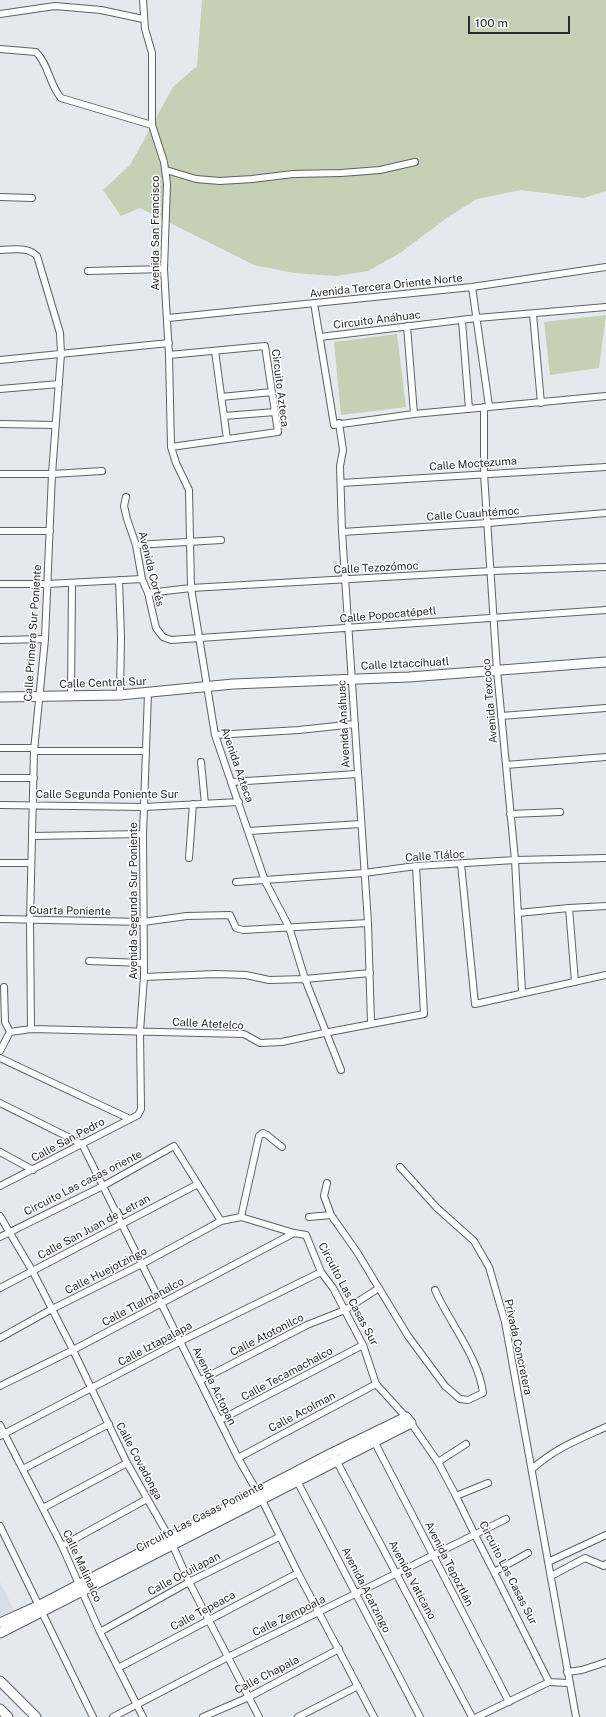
<!DOCTYPE html>
<html>
<head>
<meta charset="utf-8">
<style>
  body { margin:0 }
  #map { position:relative; width:606px; height:1717px; overflow:hidden; background:#e5e9ee; font-family:"Public Sans",sans-serif }
  canvas { display:block }
  .scale { position:absolute; left:468px; top:16px; width:102px; height:18px; box-sizing:border-box; border:2px solid #2a2b2d; border-top:0; padding-left:5px; font-size:12px; line-height:14px; white-space:nowrap; color:#2a2b2d; -webkit-text-stroke:3px #fff; paint-order:stroke }
</style>
</head>
<body>
<div id="map">
<canvas width="606" height="1717"></canvas>
<div class="scale">100 m</div>
</div>
<script>
const ctx = document.querySelector('canvas').getContext('2d');
ctx.lineJoin = 'round';
function fill(path, color) { ctx.fillStyle = color; ctx.fill(path, 'evenodd'); }
function stroke(path, color, width, dash) { ctx.strokeStyle = color; ctx.lineWidth = width; ctx.lineCap = dash ? 'butt' : 'round'; ctx.setLineDash(dash || []); ctx.stroke(path); }
function drawText(font, color, halo, rows, align = 'center') {
  ctx.font = font + ' "Public Sans",sans-serif'; ctx.lineWidth = 3; ctx.setLineDash([]); ctx.textBaseline = 'middle'; ctx.strokeStyle = halo; ctx.fillStyle = color; for (const [text, x, y, turn = 0] of rows) {
    ctx.save(); ctx.translate(x, y); ctx.rotate((+turn || 0) * Math.PI / 180); ctx.textAlign = isNaN(turn) ? turn : align; if (halo) ctx.strokeText(text, 0, 0); ctx.fillText(text, 0, 0); ctx.restore();
  }
}
fill(new Path2D(`
  M 0,1582 L 15,1612 L 0,1619 Z`), '#d6dee9');
fill(new Path2D(`
  M 202,0 L 606,0 L 606,191 L 584,198 L 521,190 L 477,199 L 448,217 L 400,253 L 368,271 L 336,276 L 294,273 L 254,265 L 140,208 L 121,216 L 103,190 L 130,165 L 173,87 L 197,66 Z
  M 606,315 L 599,368 L 550,375 L 544,322 Z
  M 397,334 L 406,407 L 341,415 L 334,342 Z`), '#c5d0b4');
const street = new Path2D(`
  M 143,0 L 145,29 L 152,53 L 152,125 L 164,162 L 167,184 L 164,269 L 169,355 L 171,447 L 176,463 L 189,490 L 191,588 L 215,735 L 265,881 L 289,927 L 305,979 L 341,1070
  M 0,14 L 55,6 L 101,10 L 143,19
  M 0,49 L 36,52 C 49,65 49,84 61,98 L 152,125
  M 166,170 L 196,179 L 220,181 L 252,179 L 293,174 L 341,173 L 380,170 L 415,162
  M 0,197 L 32,198
  M 0,250 C 13,250 27,246 37,256 L 60,333 L 61,354 L 52,474 L 45,639 L 34,751 L 30,921 L 31,1029
  M 88,271 L 164,269
  M 472,287 L 489,406
  M 314,303 L 334,425 L 414,414 L 606,396
  M 533,314 L 541,403
  M 168,318 L 472,287 L 606,267
  M 462,321 L 469,409
  M 407,326 L 414,414
  M 320,337 L 477,318 L 606,307
  M 215,351 L 227,439
  M 169,355 L 265,346 L 278,432 L 171,447
  M 0,360 L 169,343
  M 0,389 L 59,384
  M 221,397 L 272,392
  M 484,407 L 484,474 L 497,670 L 515,860 L 522,992
  M 224,416 L 275,412
  M 339,423 L 343,450 L 340,466 L 342,532 L 368,923 L 371,1023
  M 0,424 L 55,425
  M 0,474 L 52,474 L 102,471
  M 341,483 L 606,467
  M 126,497 L 124,506 L 127,519 L 136,545 L 142,579 L 148,593 L 156,628 L 163,637 L 171,640 L 606,610
  M 0,531 L 50,531
  M 342,532 L 488,523 L 606,513
  M 136,545 L 221,540
  M 119,580 L 121,637 L 120,695
  M 0,584 L 47,584 L 142,579
  M 148,593 L 191,588 L 491,571 L 606,567
  M 0,640 L 45,639
  M 71,697 L 72,583
  M 501,716 L 606,708
  M 215,735 L 299,730 L 355,724
  M 0,748 L 34,748
  M 34,751 L 146,751
  M 201,762 L 205,804
  M 506,765 L 606,757
  M 0,778 L 34,778
  M 231,782 L 357,774
  M 0,805 L 144,807 L 239,802
  M 510,814 L 560,812
  M 248,831 L 361,824
  M 33,836 L 143,834
  M 189,858 L 193,804
  M 0,863 L 31,863
  M 461,864 L 475,1004 L 606,975
  M 236,882 L 364,873 L 416,866 L 515,860 L 606,858
  M 569,908 L 575,982
  M 518,913 L 569,908 L 606,906
  M 0,919 L 143,922 L 187,916 L 230,915 L 236,928 L 243,930 L 368,923
  M 89,961 L 143,963
  M 144,977 L 215,974 L 246,975 L 269,980 L 305,979 L 370,973
  M 4,987 L 5,1022 L 10,1032
  M 10,1032 L 31,1029 L 244,1034 L 260,1043 L 282,1042 L 324,1033 L 424,1014 L 416,866
  M 0,1051 L 10,1032
  M 0,1058 L 130,1119
  M 0,1103 L 82,1144 L 238,1458 L 262,1500 L 298,1573 L 374,1717
  M 0,1152 L 33,1170
  M 400,1167 L 437,1208 L 474,1241 L 489,1267 L 505,1322 L 576,1717
  M 327,1183 L 324,1196 L 331,1215 L 357,1252 L 408,1336 L 445,1386 L 460,1399 L 468,1400 L 483,1393 C 479,1358 449,1322 435,1290
  M 0,1186 L 138,1115 L 141,1109 L 140,1031 L 144,977 L 143,834 L 148,693
  M 0,1216 L 33,1272 L 73,1350 L 127,1463 L 169,1537 L 189,1582 L 259,1717
  M 241,1217 L 259,1136 L 263,1133 L 267,1135 L 282,1147
  M 309,1217 L 331,1215
  M 0,1237 L 103,1186 L 174,1146 L 221,1221
  M 0,1288 L 198,1184
  M 0,1338 L 52,1309 L 142,1264 L 221,1221 L 241,1217 L 294,1233 L 306,1235 L 321,1272 L 333,1288 L 363,1345 L 376,1384 L 406,1417
  M 201,1380 L 307,1325 L 345,1310 L 379,1288
  M 0,1386 L 73,1350 L 294,1233
  M 220,1420 L 363,1345
  M 411,1423 L 438,1462 L 456,1496 L 475,1535 L 494,1572 L 549,1682
  M 0,1425 L 62,1546 L 100,1632 L 143,1717
  M 0,1436 L 181,1341 L 321,1272
  M 373,1439 L 509,1702
  M 238,1458 L 376,1384
  M 335,1458 L 472,1717
  M 438,1462 L 466,1444
  M 23,1469 L 109,1424
  M 532,1469 C 556,1448 577,1440 606,1427
  M 296,1479 L 420,1717
  M 456,1496 L 488,1483
  M 43,1508 L 127,1463
  M 0,1526 L 93,1717
  M 62,1546 L 147,1499
  M 548,1562 L 606,1535
  M 494,1572 L 528,1553
  M 551,1576 L 585,1558 L 604,1566 L 606,1564
  M 100,1632 L 189,1582 L 279,1537
  M 118,1668 L 298,1573
  M 567,1672 L 582,1670 L 606,1662
  M 113,1717 L 228,1657 L 506,1519
  M 203,1717 L 249,1697 L 339,1649
  M 298,1717 L 358,1686
  M 477,1717 L 549,1682 L 568,1683`);
const secondary = new Path2D(`
  M 0,697 L 120,695 L 233,684 L 409,677 L 606,662
  M 0,1623 L 40,1605 L 332,1453 L 406,1417 L 411,1423 L 0,1633
  M 0,1681 L 36,1717
  M 0,1709 L 8,1717`);
stroke(street, '#5d6065', 8);
stroke(secondary, '#5d6065', 11);
stroke(street, '#fff', 6);
stroke(secondary, '#fff', 9);
drawText('11px', '#2a2b2d', '#fff', [
  ["Avenida San Francisco",156,233,-90],
  ["Avenida Tercera Oriente Norte",386,286,-6],
  ["Circuito Anáhuac",377,320,-7],
  ["Circuito Azteca",280,388,83],
  ["Calle Moctezuma",473,464,-4],
  ["Calle Cuauhtémoc",473,514,-4],
  ["Calle Tezozómoc",376,568,-3],
  ["Avenida Cortés",151,569,76],
  ["Calle Popocatépetl",388,615,-5],
  ["Calle Primera Sur Poniente",33,633,-86],
  ["Calle Iztaccíhuatl",405,664,-3],
  ["Calle Central Sur",103,683,-2],
  ["Avenida Texcoco",490,701,-95],
  ["Avenida Anáhuac",344,724,-93],
  ["Avenida Azteca",237,765,71],
  ["Calle Segunda Poniente Sur",107,795],
  ["Calle Tláloc",435,856,-4],
  ["Avenida Segunda Sur Poniente",134,901,-90],
  ["Cuarta Poniente",70,911,1],
  ["Calle Atetelco",208,1024,3],
  ["Calle San Pedro",68,1140,-28],
  ["Circuito Las casas oriente",83,1183,-27],
  ["Calle San Juan de Letran",94,1227,-28],
  ["Calle Huejotzingo",106,1271,-27],
  ["Circuito Las Casas Sur",348,1294,62],
  ["Calle Tlalmanalco",143,1302,-28],
  ["Calle Atotonilco",267,1335,-27],
  ["Calle Iztapalapa",155,1344,-28],
  ["Privada Concretera",518,1347,78],
  ["Calle Tecamachalco",287,1374,-28],
  ["Avenida Actopan",214,1386,64],
  ["Calle Acolman",302,1412,-28],
  ["Calle Covadonga",139,1461,62],
  ["Circuito Las Casas Poniente",200,1517,-27],
  ["Avenida Tepoztlán",449,1564,63],
  ["Calle Malinalco",82,1566,65],
  ["Circuito Las Casas Sur",508,1573,63],
  ["Calle Ocuilapan",184,1574,-28],
  ["Avenida Vaticano",412,1580,62],
  ["Avenida Acatzingo",366,1590,63],
  ["Calle Tepeaca",203,1611,-28],
  ["Calle Zempoala",289,1616,-26],
  ["Calle Chapala",267,1675,-27]
]);
</script>
</body>
</html>
